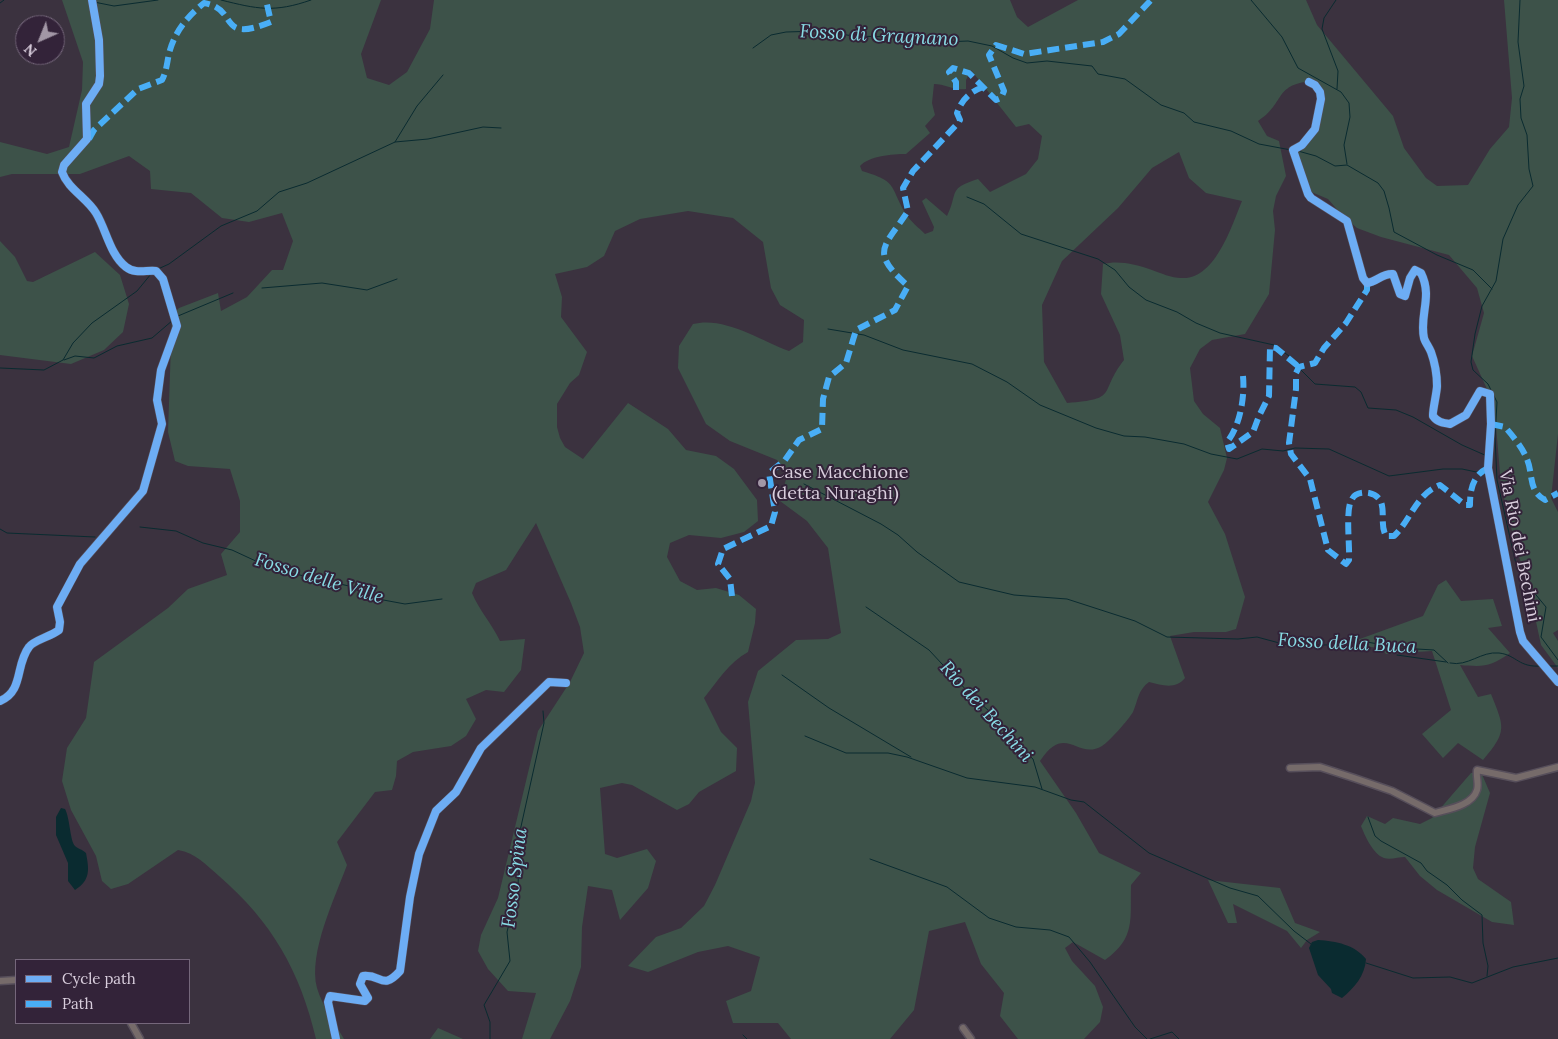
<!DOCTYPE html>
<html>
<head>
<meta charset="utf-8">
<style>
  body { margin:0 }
  #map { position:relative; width:1558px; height:1039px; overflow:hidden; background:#3b323f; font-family:Lora,serif }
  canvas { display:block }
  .legend { position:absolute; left:15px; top:959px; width:175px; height:65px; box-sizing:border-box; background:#332339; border:1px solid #75677b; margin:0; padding:6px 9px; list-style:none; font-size:15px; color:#d9cedd }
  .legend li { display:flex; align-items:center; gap:10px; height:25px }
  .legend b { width:25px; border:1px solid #75677b }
  .north { position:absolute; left:15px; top:15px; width:50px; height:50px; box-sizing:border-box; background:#332339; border:1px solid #75677b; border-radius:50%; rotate:224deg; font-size:14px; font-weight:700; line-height:20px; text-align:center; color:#d9cedd }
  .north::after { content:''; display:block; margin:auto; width:18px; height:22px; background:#a297a6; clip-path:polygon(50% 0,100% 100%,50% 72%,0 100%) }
</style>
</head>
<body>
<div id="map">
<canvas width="1558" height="1039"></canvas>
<ul class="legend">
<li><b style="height:6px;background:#6dadf4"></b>Cycle path</li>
<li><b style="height:6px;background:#49aef6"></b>Path</li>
</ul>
<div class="north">N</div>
</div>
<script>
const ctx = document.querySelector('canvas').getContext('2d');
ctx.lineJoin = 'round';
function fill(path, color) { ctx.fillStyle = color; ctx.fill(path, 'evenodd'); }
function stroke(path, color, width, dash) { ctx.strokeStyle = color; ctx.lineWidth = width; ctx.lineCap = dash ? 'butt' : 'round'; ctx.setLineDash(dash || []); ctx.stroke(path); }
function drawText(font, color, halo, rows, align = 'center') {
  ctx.font = font + ' Lora,serif'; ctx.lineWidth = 4; ctx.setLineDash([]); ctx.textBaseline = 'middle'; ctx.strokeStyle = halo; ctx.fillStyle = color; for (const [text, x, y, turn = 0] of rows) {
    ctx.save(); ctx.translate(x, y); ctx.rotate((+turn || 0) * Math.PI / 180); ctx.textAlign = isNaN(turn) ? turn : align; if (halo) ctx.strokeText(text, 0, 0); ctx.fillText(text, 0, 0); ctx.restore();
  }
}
fill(new Path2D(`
  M 62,0 L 381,0 L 361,54 L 367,78 L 389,85 L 407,72 L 430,29 L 434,0 L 1010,0 L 1017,17 L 1028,27 L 1078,0 L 1306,0 L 1317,25 L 1393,116 L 1404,148 L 1426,178 L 1437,186 L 1468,185 L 1490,149 L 1509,127 L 1512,98 L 1504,0 L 1558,0 L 1558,434 L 1551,498 L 1558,512 L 1558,630 L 1553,633 L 1558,641 L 1558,668 L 1541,645 L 1526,575 L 1517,552 L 1501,485 L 1496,426 L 1487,389 L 1472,356 L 1484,313 L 1477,288 L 1449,255 L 1381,237 L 1357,228 L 1341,214 L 1328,199 L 1309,191 L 1296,150 C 1322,140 1319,113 1322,90 L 1315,81 C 1273,83 1286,103 1258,121 L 1267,136 L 1279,141 L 1286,176 L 1276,196 L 1273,211 L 1275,230 L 1269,294 L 1245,334 L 1212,340 L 1200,349 L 1190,368 L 1194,401 L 1203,414 L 1220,428 L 1227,458 L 1224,470 L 1208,502 L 1225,534 L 1245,597 L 1236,629 L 1226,632 L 1194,632 L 1170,636 L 1185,678 C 1175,690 1162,685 1149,682 C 1138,690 1138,700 1133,712 C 1129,719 1109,742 1102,746 C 1077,761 1066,722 1040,761 L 1076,813 L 1099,853 L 1141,873 L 1131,885 C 1130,919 1136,938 1105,960 L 1073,942 L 1065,948 L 1072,961 L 1095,986 L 1103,1007 L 1100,1022 L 1084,1039 L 1018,1039 L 1000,1016 L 1004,993 L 981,964 L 965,922 L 929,931 L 914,1010 L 890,1039 L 791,1039 L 778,1023 L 733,1023 L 726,1001 L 751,991 L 760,957 L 728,946 L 698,952 L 648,972 L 628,966 L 656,937 L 681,928 L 704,906 L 715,885 L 751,801 L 755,783 L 748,702 L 758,671 L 796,640 L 828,639 L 841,633 L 828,548 L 807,521 L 780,501 L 788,472 L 777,460 L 730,441 L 706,424 L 678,368 L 679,346 L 693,324 C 724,316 760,340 789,351 L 803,342 L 804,320 L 780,305 L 771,288 L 763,242 L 733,218 L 688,211 L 640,219 L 615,231 L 604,256 L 587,267 L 555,274 L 562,297 L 561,317 L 587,352 L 579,375 L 570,383 L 557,404 L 557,427 L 560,438 L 565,447 L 583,459 L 628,403 L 668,429 L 686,450 L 716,456 L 734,469 L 757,500 L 758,521 L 744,532 L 721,538 L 689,535 L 670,543 L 667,557 L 680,581 L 697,590 L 716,588 L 739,595 L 756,609 L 755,623 L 748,652 C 729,662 717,682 704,698 L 721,732 L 737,748 L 736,771 L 699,792 L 689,804 L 677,810 L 632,785 L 622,783 L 600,788 L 605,854 L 617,858 L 647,849 L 656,861 L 648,888 L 620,920 L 612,890 L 588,886 L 582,927 L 581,967 L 570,1001 L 550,1039 L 522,1039 L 536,993 L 508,991 L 488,969 L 478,951 L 481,935 L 498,898 L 538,731 L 570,682 L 584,653 L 580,627 L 571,603 L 536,523 L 506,570 L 476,583 L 472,593 C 479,610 492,624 500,641 L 525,639 L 521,670 L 504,692 L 486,690 L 466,699 L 476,719 L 466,736 L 451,746 L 413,752 L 397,761 L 396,776 L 392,790 L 375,792 L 337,842 L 347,865 C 335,898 308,953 317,988 C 322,1005 335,1023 344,1039 L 316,1039 C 300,971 272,922 219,876 C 206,865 196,853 178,850 L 128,884 L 111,889 L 102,881 L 96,856 L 71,810 L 62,781 L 67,748 L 86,718 L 94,662 L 168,608 L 188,589 L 227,575 L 221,554 L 240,532 L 240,501 L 230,469 L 188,466 L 175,461 L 168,432 L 172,315 L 179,308 L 218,293 L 221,311 L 247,297 L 272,270 L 283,270 L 293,241 L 282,213 L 249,222 L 222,218 L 191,193 L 151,189 L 150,171 L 129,156 L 80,174 L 12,174 L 0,177 L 0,142 L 47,154 L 69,147 L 82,90 L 83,62 ZM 971,70 L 1016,127 L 1029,124 L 1042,136 L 1038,159 L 1026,174 L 990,192 L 978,179 C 947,189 959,191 947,216 L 926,198 L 922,201 L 934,227 L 933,231 L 925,234 C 919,228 910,221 906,214 C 889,186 899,182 862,171 L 860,166 C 869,156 892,154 906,154 L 930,133 L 925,126 L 935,115 L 932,103 L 934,84 C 945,84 956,91 966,89 L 966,80 ZM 1179,152 L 1189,178 L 1206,193 L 1242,201 C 1232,225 1215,281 1181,278 C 1172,278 1160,273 1152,270 C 1136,264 1118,260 1103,264 L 1101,294 L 1120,335 L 1124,360 C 1098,393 1120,399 1067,403 L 1044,362 L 1042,305 L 1062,261 L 1118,208 L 1152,168 Z
  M 0,241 L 15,257 L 27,281 L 33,282 L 95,252 L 120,275 L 129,304 L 123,332 L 104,350 L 71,364 L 0,355 Z
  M 1446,580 L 1461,601 L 1493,599 L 1502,626 L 1488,628 L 1510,653 C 1490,667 1484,667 1460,665 L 1478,697 L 1491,694 C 1504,727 1508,731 1483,760 L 1458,743 L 1443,758 L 1422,734 L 1451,710 L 1432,651 L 1386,654 L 1381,648 L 1360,646 L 1357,640 L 1423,616 L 1438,585 Z
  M 1481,772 L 1490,793 L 1475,847 L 1473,868 L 1478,879 L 1511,902 L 1514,925 L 1492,922 L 1437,890 L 1420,876 L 1405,857 C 1399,857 1390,860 1384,858 C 1373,854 1365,836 1361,826 L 1367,816 L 1385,824 L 1393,818 L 1420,824 L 1432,818 L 1471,773 Z
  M 1208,880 L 1280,888 L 1295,923 L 1320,932 L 1307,940 L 1301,948 L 1287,931 L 1233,904 L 1237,923 L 1228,923 Z
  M 438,1028 L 463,1039 L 430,1039 Z`), '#3d5249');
fill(new Path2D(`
  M 61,808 L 65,809 C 70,818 70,841 75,846 C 78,849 82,849 86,853 C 89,869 91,880 75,890 L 68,881 L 68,863 L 56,835 L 56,817 Z
  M 1318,940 C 1336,941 1355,945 1366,959 C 1365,976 1354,988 1342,998 L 1332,993 L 1331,989 L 1318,975 L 1309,948 L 1312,942 Z`), '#0a2b30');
stroke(new Path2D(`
  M 221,0 C 257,9 274,13 311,0
  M 1251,0 L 1282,37 L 1298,68 L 1341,92 L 1349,103 L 1350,117 L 1344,145 L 1347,164
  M 1336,0 L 1324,18 L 1322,29 L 1338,71 L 1337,89
  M 1520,0 L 1518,42 L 1524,86 L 1520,99 L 1521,118 L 1527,135 L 1529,169 L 1533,186 L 1518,205 L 1503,239 L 1496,281 L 1482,306 L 1475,334 L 1471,362 L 1473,370 L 1488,384 L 1497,402 L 1495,437 L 1497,480 L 1516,564 L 1522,578 L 1546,607 L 1541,637 L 1558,660
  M 94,2 L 114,6 L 158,0
  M 0,3 L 4,0
  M 753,48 L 771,35 L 786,32 L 819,31 L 854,36 L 893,37 L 914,34 L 944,42 L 968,41 L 992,46 L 1013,58 L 1027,63 L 1047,61 L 1092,66 L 1098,74 L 1125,79 L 1161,105 L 1184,113 L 1194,122 L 1231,131 L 1259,144 L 1291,150
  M 395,142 L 417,106 L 443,75
  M 1298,151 L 1316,156 L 1335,166 L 1347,165 L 1378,183 L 1384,191 L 1389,208 L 1394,232 L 1437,255 L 1473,270 L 1492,289
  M 967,197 L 984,204 L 1021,234 L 1098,259 L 1115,270 L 1129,287 L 1146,300 L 1177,312 L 1196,323 L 1220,333 L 1274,345 L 1300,364 L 1300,369 L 1315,384 L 1355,387 L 1361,392 L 1368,408 L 1396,410 L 1413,417 L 1462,445 L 1487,456
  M 158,269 L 169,264 L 221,226 L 257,211 L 279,192 L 307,183 L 395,142 L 428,139 L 483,127 L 501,128
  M 262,288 L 322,283 L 367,290 L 397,279
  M 178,316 L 233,293
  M 828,329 L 864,335 L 903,350 L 972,364 L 1007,382 L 1040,405 L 1096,428 L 1124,436 L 1145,437 L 1184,444 L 1211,454 L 1237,459 L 1262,449 L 1283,451 L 1295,448 L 1329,449 L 1389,476 L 1443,469 L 1462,469 L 1486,474
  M 64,360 L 75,356 L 94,358 L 117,346 L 152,338 L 173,320
  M 0,368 L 44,370 L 63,360 L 73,343 L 92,323 L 137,291 L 151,274
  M 804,484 L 881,524 L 898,535 L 917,552 L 959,582 L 1014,595 L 1067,599 L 1135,621 L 1167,637 L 1238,639 L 1257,637 L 1283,644 L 1328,645 L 1351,648 L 1367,642 L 1400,648 L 1434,650 L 1448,663
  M 140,527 L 176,531 L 203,543 L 232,550 L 273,569 L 349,586 L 378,599 L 405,604 L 442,599
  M 0,529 L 7,533 L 95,537
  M 866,607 L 929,650 L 969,693 L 999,720 L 1008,737 L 1033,759 L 1042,789
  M 1397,655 L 1446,662
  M 1450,663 C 1468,667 1481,651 1499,653 C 1517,655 1518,668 1542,666
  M 1549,666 L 1558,666
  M 782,675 L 829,708 L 911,757
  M 805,736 L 846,753 L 888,753 L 907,757 L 967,778 L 1035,787 L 1071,800 L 1084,802 L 1149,853 L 1230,888 L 1258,896 L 1294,931 L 1311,944
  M 1368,817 L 1375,836 L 1381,841 L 1421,863 L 1427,871 L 1447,885 L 1462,900 L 1482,915 L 1483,943 L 1488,966 L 1487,976
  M 870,859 L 947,887 L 989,918 L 1016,927 L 1050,930 L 1069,937 L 1090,962 L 1135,1027 L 1147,1039
  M 1366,963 L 1413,978 L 1450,977 L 1472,983 L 1513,967 L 1558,958
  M 743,1035 L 747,1039
  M 490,1039 L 490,1022 L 484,1005 L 510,961 L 507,932 L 518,886 L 520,831 L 544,723 L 543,711
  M 1150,1039 L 1172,1032 L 1179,1039`), '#0a2b30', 1);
const minor = new Path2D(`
  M 1309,82 L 1315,85 L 1320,92 L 1321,99 L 1315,129 L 1302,145 L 1293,150 L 1308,194 L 1311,198 L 1347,221 L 1363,278 L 1367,283 C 1377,282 1382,273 1393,274 L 1400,294 L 1405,296 L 1410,278 L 1415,270 L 1421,273 C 1433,297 1419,315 1424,338 C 1425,342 1429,347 1431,352 C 1435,363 1437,373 1437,386 C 1437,392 1432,413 1433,416 C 1437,422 1443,423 1450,424 L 1466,415 L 1480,391 L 1490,394 L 1491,424 L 1488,468 L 1520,632 L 1523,641 L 1558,682
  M 0,701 C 24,691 15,665 29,647 C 34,640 50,637 59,630 L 60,622 L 57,607 L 80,564 L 143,491 L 162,424 L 157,400 L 161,370 L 177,326 L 163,279 L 156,271 C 146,270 135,274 126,267 C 110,255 106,229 96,213 C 87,198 68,189 62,172 L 64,165 L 87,139 L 86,104 L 99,84 L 100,76 L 99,40 L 92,0
  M 1290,768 L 1320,767 L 1354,778 L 1392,791 L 1435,813 C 1448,809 1472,806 1477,790 C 1479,784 1476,777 1477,770 L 1516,778 L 1558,767
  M 0,981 L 16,980
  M 131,1023 L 140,1039
  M 963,1028 L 971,1039
  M 336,1039 L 328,1002 L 330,996 L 365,1001 L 368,998 L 360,984 L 363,976 C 382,974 382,991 400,971 L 410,897 L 419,854 L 436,811 L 456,792 L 481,748 L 549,682 L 566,683`);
stroke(minor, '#574f5b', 9);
stroke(minor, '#766b6a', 6);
stroke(new Path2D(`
  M 956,90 L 956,82 L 949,72 L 953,68 L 969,73 L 996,100 L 1001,98 L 1004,91 L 989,55 L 996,45 L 1024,54 L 1103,42 L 1119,34 L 1151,0
  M 89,139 L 94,130 L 138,89 L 162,80 C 167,71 167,60 170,50 C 176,30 188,16 204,3 C 240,9 216,44 271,22 L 266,0
  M 1367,283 L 1367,290 L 1346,323 L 1324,348 L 1315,363 L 1299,367 L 1296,373 L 1296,389 L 1289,443 L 1291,454 L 1310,479 L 1328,550 L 1346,564 L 1349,560 C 1350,547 1345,508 1352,499 C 1355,493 1363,492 1369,493 C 1374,494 1379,497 1381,502 C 1385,513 1380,525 1386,536 L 1394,536 C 1411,520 1416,494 1440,485 L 1465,505 L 1470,505 C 1470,489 1473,475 1488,468
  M 1243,376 C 1245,397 1240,426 1227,442 L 1229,449 L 1253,432 L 1259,416 L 1269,396 L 1270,347 L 1276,348 L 1299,367
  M 1491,424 L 1505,427 C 1512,435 1522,447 1526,457 C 1534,473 1527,490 1545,500 L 1558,493
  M 732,596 L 730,579 L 718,564 L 723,549 L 771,526 L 775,512 L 769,473 L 785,460 L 799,440 L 822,429 L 823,399 L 829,377 L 846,363 L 856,330 L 895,310 L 908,286 C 869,251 884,248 908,211 L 903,188 L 913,171 L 959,122 L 960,120 L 957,113 C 962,99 970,92 983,87`), '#49aef6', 6, [12, 6]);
stroke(new Path2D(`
  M 1309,82 L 1315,85 L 1320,92 L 1321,99 L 1315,129 L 1302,145 L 1293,150 L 1308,194 L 1311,198 L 1347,221 L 1363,278 L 1367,283 C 1377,282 1382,273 1393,274 L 1400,294 L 1405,296 L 1410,278 L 1415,270 L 1421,273 C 1433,297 1419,315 1424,338 C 1425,342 1429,347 1431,352 C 1435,363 1437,373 1437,386 C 1437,392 1432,413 1433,416 C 1437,422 1443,423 1450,424 L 1466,415 L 1480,391 L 1490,394 L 1491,424 L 1488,468 L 1520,632 L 1523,641 L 1558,682
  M 0,701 C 24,691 15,665 29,647 C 34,640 50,637 59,630 L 60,622 L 57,607 L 80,564 L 143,491 L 162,424 L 157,400 L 161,370 L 177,326 L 163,279 L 156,271 C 146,270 135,274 126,267 C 110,255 106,229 96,213 C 87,198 68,189 62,172 L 64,165 L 87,139 L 86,104 L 99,84 L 100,76 L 99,40 L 92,0
  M 336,1039 L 328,1002 L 330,996 L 365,1001 L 368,998 L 360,984 L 363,976 C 382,974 382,991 400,971 L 410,897 L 419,854 L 436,811 L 456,792 L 481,748 L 549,682 L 566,683`), '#6dadf4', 8);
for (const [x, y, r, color] of [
  [762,483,5,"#a297a6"]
]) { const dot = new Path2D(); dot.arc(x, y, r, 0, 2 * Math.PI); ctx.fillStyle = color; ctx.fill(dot); stroke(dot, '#332339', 2); }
drawText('18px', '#d9cedd', '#332339', [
  ["Case Macchione",772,473],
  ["(detta Nuraghi)",772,494]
], 'left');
drawText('18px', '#d9cedd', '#332339', [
  ["Via Rio dei Bechini",1519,546,79]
]);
drawText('italic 19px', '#88dbe4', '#332339', [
  ["Fosso di Gragnano",879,36,3],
  ["Fosso delle Ville",319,579,17],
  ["Fosso della Buca",1347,644,3],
  ["Rio dei Bechini",986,712,48],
  ["Fosso Spina",515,878,-83]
]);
</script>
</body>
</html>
